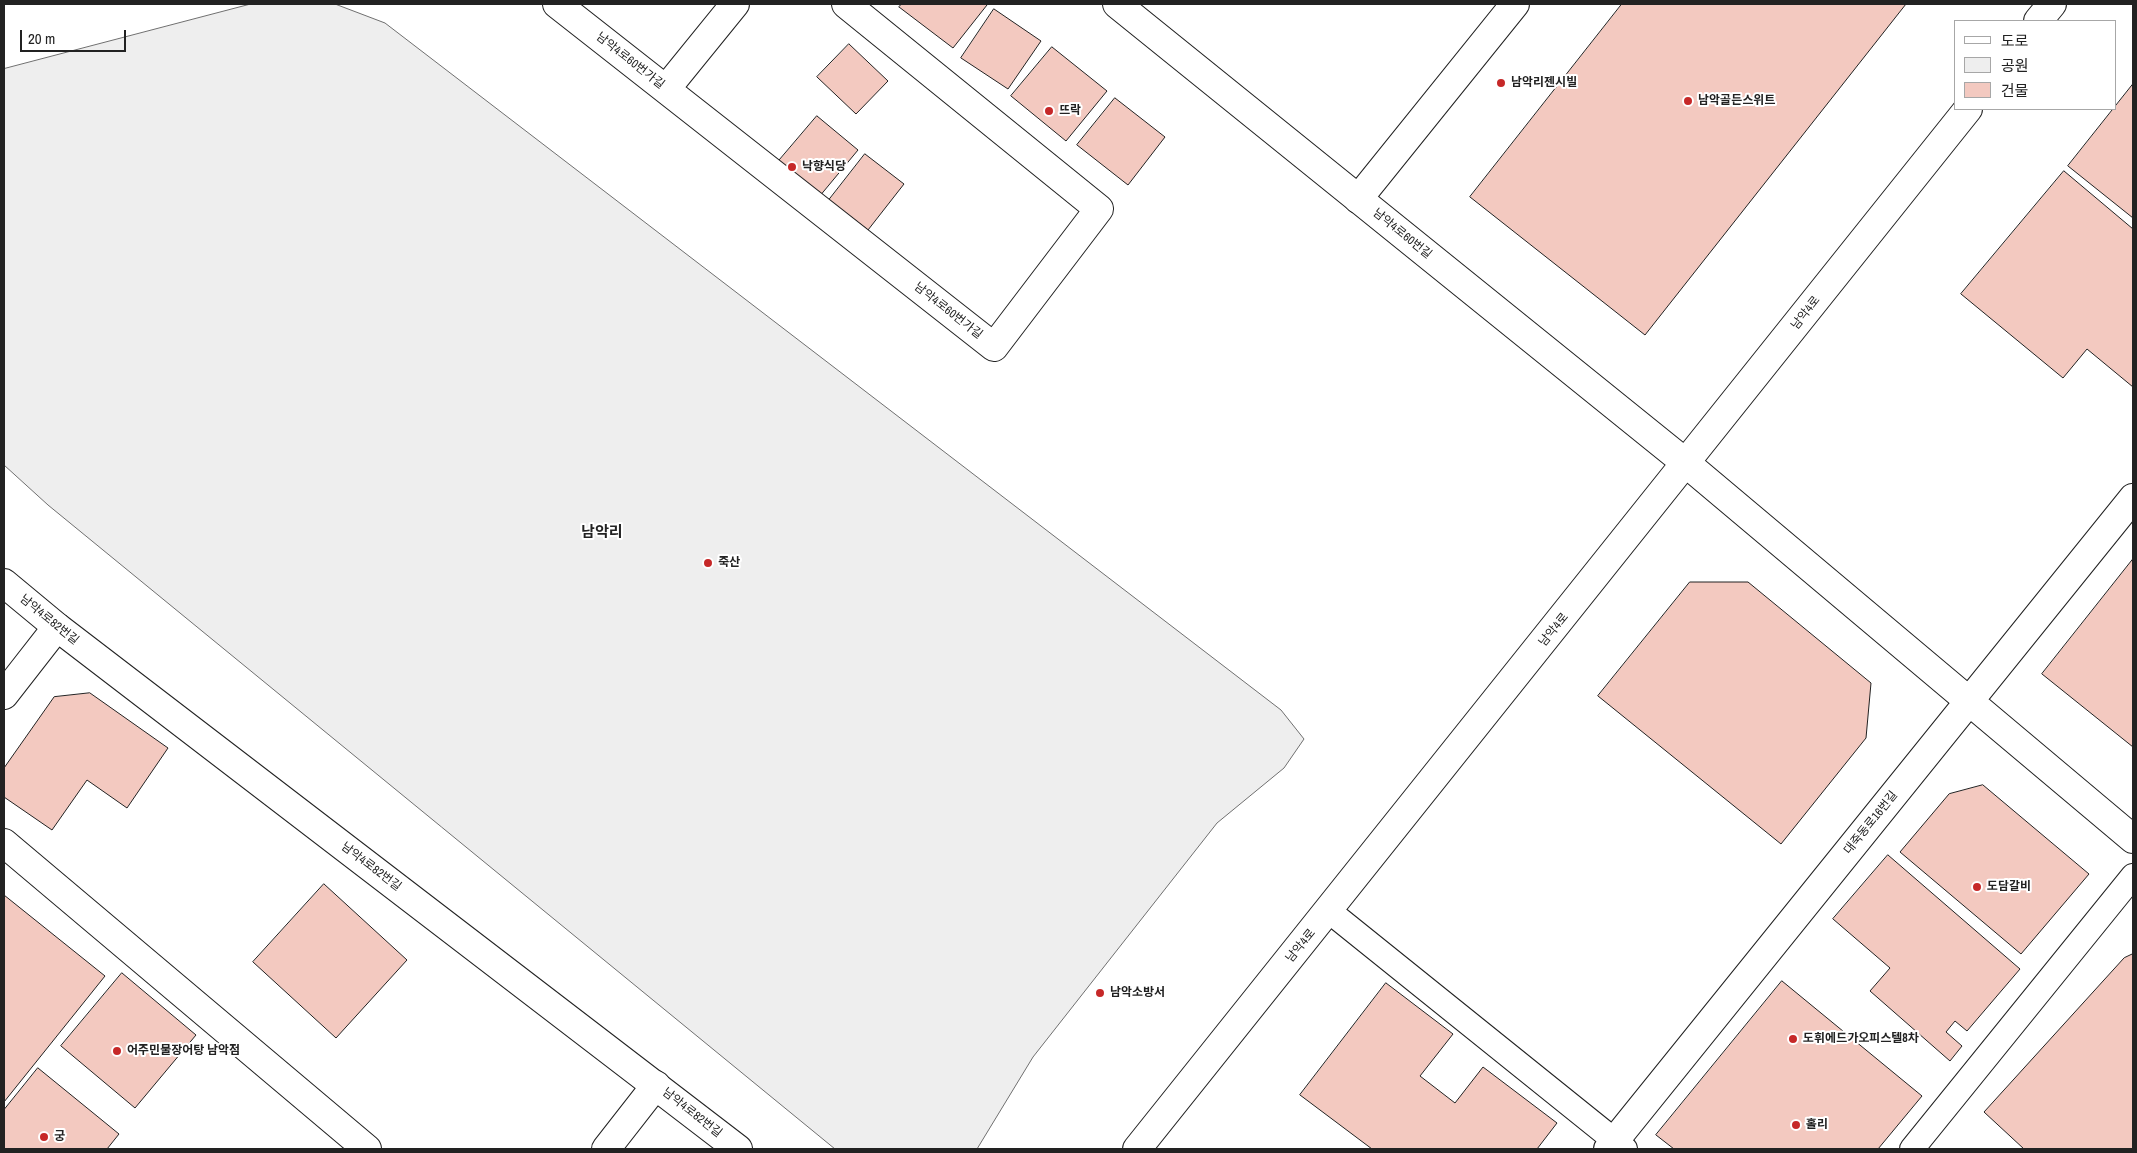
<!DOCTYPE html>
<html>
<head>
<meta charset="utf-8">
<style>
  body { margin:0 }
  #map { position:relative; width:2137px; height:1153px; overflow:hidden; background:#fff; font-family:"Archivo Narrow","Noto Sans KR",sans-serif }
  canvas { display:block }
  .frame { position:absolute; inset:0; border:5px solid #222; pointer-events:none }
  .legend { position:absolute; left:1954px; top:20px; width:162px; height:90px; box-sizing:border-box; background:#fff; border:1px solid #a7a7a7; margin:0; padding:6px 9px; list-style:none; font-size:15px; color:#222 }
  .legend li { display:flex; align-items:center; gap:10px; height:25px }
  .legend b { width:25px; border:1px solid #a7a7a7 }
  .scale { position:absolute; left:20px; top:30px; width:106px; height:22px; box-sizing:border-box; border:2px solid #222; border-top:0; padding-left:6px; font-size:15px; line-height:18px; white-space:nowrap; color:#222; -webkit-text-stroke:4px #fff; paint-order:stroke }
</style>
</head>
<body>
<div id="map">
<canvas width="2137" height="1153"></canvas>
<div class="frame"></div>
<ul class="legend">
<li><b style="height:6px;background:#fff"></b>도로</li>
<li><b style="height:14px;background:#eee"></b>공원</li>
<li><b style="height:14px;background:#f3c9c0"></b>건물</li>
</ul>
<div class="scale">20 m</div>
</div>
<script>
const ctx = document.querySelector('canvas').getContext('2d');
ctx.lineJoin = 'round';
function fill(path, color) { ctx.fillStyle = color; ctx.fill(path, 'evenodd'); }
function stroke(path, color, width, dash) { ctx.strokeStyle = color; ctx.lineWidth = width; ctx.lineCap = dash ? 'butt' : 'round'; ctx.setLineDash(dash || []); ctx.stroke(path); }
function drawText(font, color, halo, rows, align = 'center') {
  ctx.font = font + ' "Archivo Narrow","Noto Sans KR",sans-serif'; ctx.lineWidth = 4; ctx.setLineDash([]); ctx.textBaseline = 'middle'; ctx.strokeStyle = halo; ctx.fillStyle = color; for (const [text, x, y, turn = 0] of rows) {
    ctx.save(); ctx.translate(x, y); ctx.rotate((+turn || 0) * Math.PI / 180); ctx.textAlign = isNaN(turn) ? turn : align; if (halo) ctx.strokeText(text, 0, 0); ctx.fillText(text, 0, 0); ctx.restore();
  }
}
const green = new Path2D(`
  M 251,4 L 335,4 L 385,23 L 1281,710 L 1304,739 L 1284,768 L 1217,823 L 1033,1057 L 977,1149 L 835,1149 L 48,505 L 4,465 L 4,69 Z`);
fill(green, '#eee');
stroke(green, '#6f6f6f', 1);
const building = new Path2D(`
  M 902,4 L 985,4 L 987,5 L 953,48 L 899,7 Z
  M 1622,4 L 1906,4 L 1645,335 L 1470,197 Z
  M 994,9 L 1041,41 L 1008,89 L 961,58 Z
  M 849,44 L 888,81 L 856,114 L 817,77 Z
  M 1052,47 L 1107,91 L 1066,141 L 1011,96 Z
  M 2133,84 L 2133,218 L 2068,166 Z
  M 1115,98 L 1165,137 L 1128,185 L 1077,145 Z
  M 817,116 L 858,150 L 819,197 L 777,163 Z
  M 865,154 L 904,184 L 868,230 L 829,200 Z
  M 2064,171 L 2133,229 L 2133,387 L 2087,349 L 2063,378 L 1961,294 Z
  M 2133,559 L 2133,747 L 2042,674 Z
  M 1690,582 L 1748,582 L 1871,683 L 1866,738 L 1781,844 L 1598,696 Z
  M 90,693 L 168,748 L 127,808 L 87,780 L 52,830 L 4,797 L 4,768 L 54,697 Z
  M 1983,785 L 2089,874 L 2021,954 L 1900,852 L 1949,794 Z
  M 1888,855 L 2020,969 L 1967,1031 L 1955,1021 L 1946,1032 L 1962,1046 L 1950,1061 L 1870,991 L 1890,968 L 1833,919 Z
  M 324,884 L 407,960 L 336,1038 L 253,962 Z
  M 4,895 L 105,976 L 4,1102 Z
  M 2133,954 L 2133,1149 L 2024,1149 L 1984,1112 L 2124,958 Z
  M 122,973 L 196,1035 L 135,1108 L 61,1046 Z
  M 1782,981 L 1922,1096 L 1878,1149 L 1674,1149 L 1656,1135 Z
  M 1386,983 L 1453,1034 L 1420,1076 L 1455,1103 L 1483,1067 L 1557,1123 L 1537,1149 L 1372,1149 L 1300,1095 Z
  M 38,1068 L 119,1134 L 107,1149 L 4,1149 L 4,1110 Z`);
fill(building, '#f3c9c0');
stroke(building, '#222', 1);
const pedestrian = new Path2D(`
  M 1329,911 L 1625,1149
  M 1912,1149 L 2133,876`);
const minor = new Path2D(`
  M 557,4 L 994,347 L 1099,209 L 846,4
  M 666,89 L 735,4
  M 1358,199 L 1515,4
  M 1687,464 L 2133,839
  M 4,695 L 57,627
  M 4,843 L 367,1149
  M 606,1149 L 656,1085
  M 1608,1149 L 2133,498`);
const tertiary = new Path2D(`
  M 1117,4 L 1687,464
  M 2038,21 L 2052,4
  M 4,583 L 57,627 L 738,1149
  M 1137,1149 L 1968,109`);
stroke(pedestrian, '#222', 26);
stroke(minor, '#222', 30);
stroke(tertiary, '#222', 30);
stroke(pedestrian, '#fff', 24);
stroke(minor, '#fff', 28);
stroke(tertiary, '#fff', 28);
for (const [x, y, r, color] of [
  [1501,83,5,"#c62828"],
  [1688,101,5,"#c62828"],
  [1049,111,5,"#c62828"],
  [792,167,5,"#c62828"],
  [708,563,5,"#c62828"],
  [1977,887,5,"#c62828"],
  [1100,993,5,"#c62828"],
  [1793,1039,5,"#c62828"],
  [117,1051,5,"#c62828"],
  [1796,1125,5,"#c62828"],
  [44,1137,5,"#c62828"]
]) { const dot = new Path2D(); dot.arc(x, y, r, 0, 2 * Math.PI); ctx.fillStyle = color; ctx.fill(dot); stroke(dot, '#fff', 2); }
drawText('12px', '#222', '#fff', [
  ["남악4로60번가길",630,61,38],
  ["남악4로60번길",1402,234,39],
  ["남악4로60번가길",948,311,38],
  ["남악4로",1806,313,-52],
  ["남악4로82번길",49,620,39],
  ["남악4로",1554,630,-51],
  ["대죽동로16번길",1871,823,-51],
  ["남악4로82번길",371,867,37],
  ["남악4로",1301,946,-51],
  ["남악4로82번길",692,1113,38]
]);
drawText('bold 12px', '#222', '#fff', [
  ["남악리젠시빌",1511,83],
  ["남악골든스위트",1698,101],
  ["뜨락",1059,111],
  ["낙향식당",802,167],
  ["죽산",718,563],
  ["도담갈비",1987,887],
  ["남악소방서",1110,993],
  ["도휘에드가오피스텔8차",1803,1039],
  ["어주민물장어탕 남악점",127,1051],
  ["홀리",1806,1125],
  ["궁",54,1137]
], 'left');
drawText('bold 15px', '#222', '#fff', [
  ["남악리",602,533]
]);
</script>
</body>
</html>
